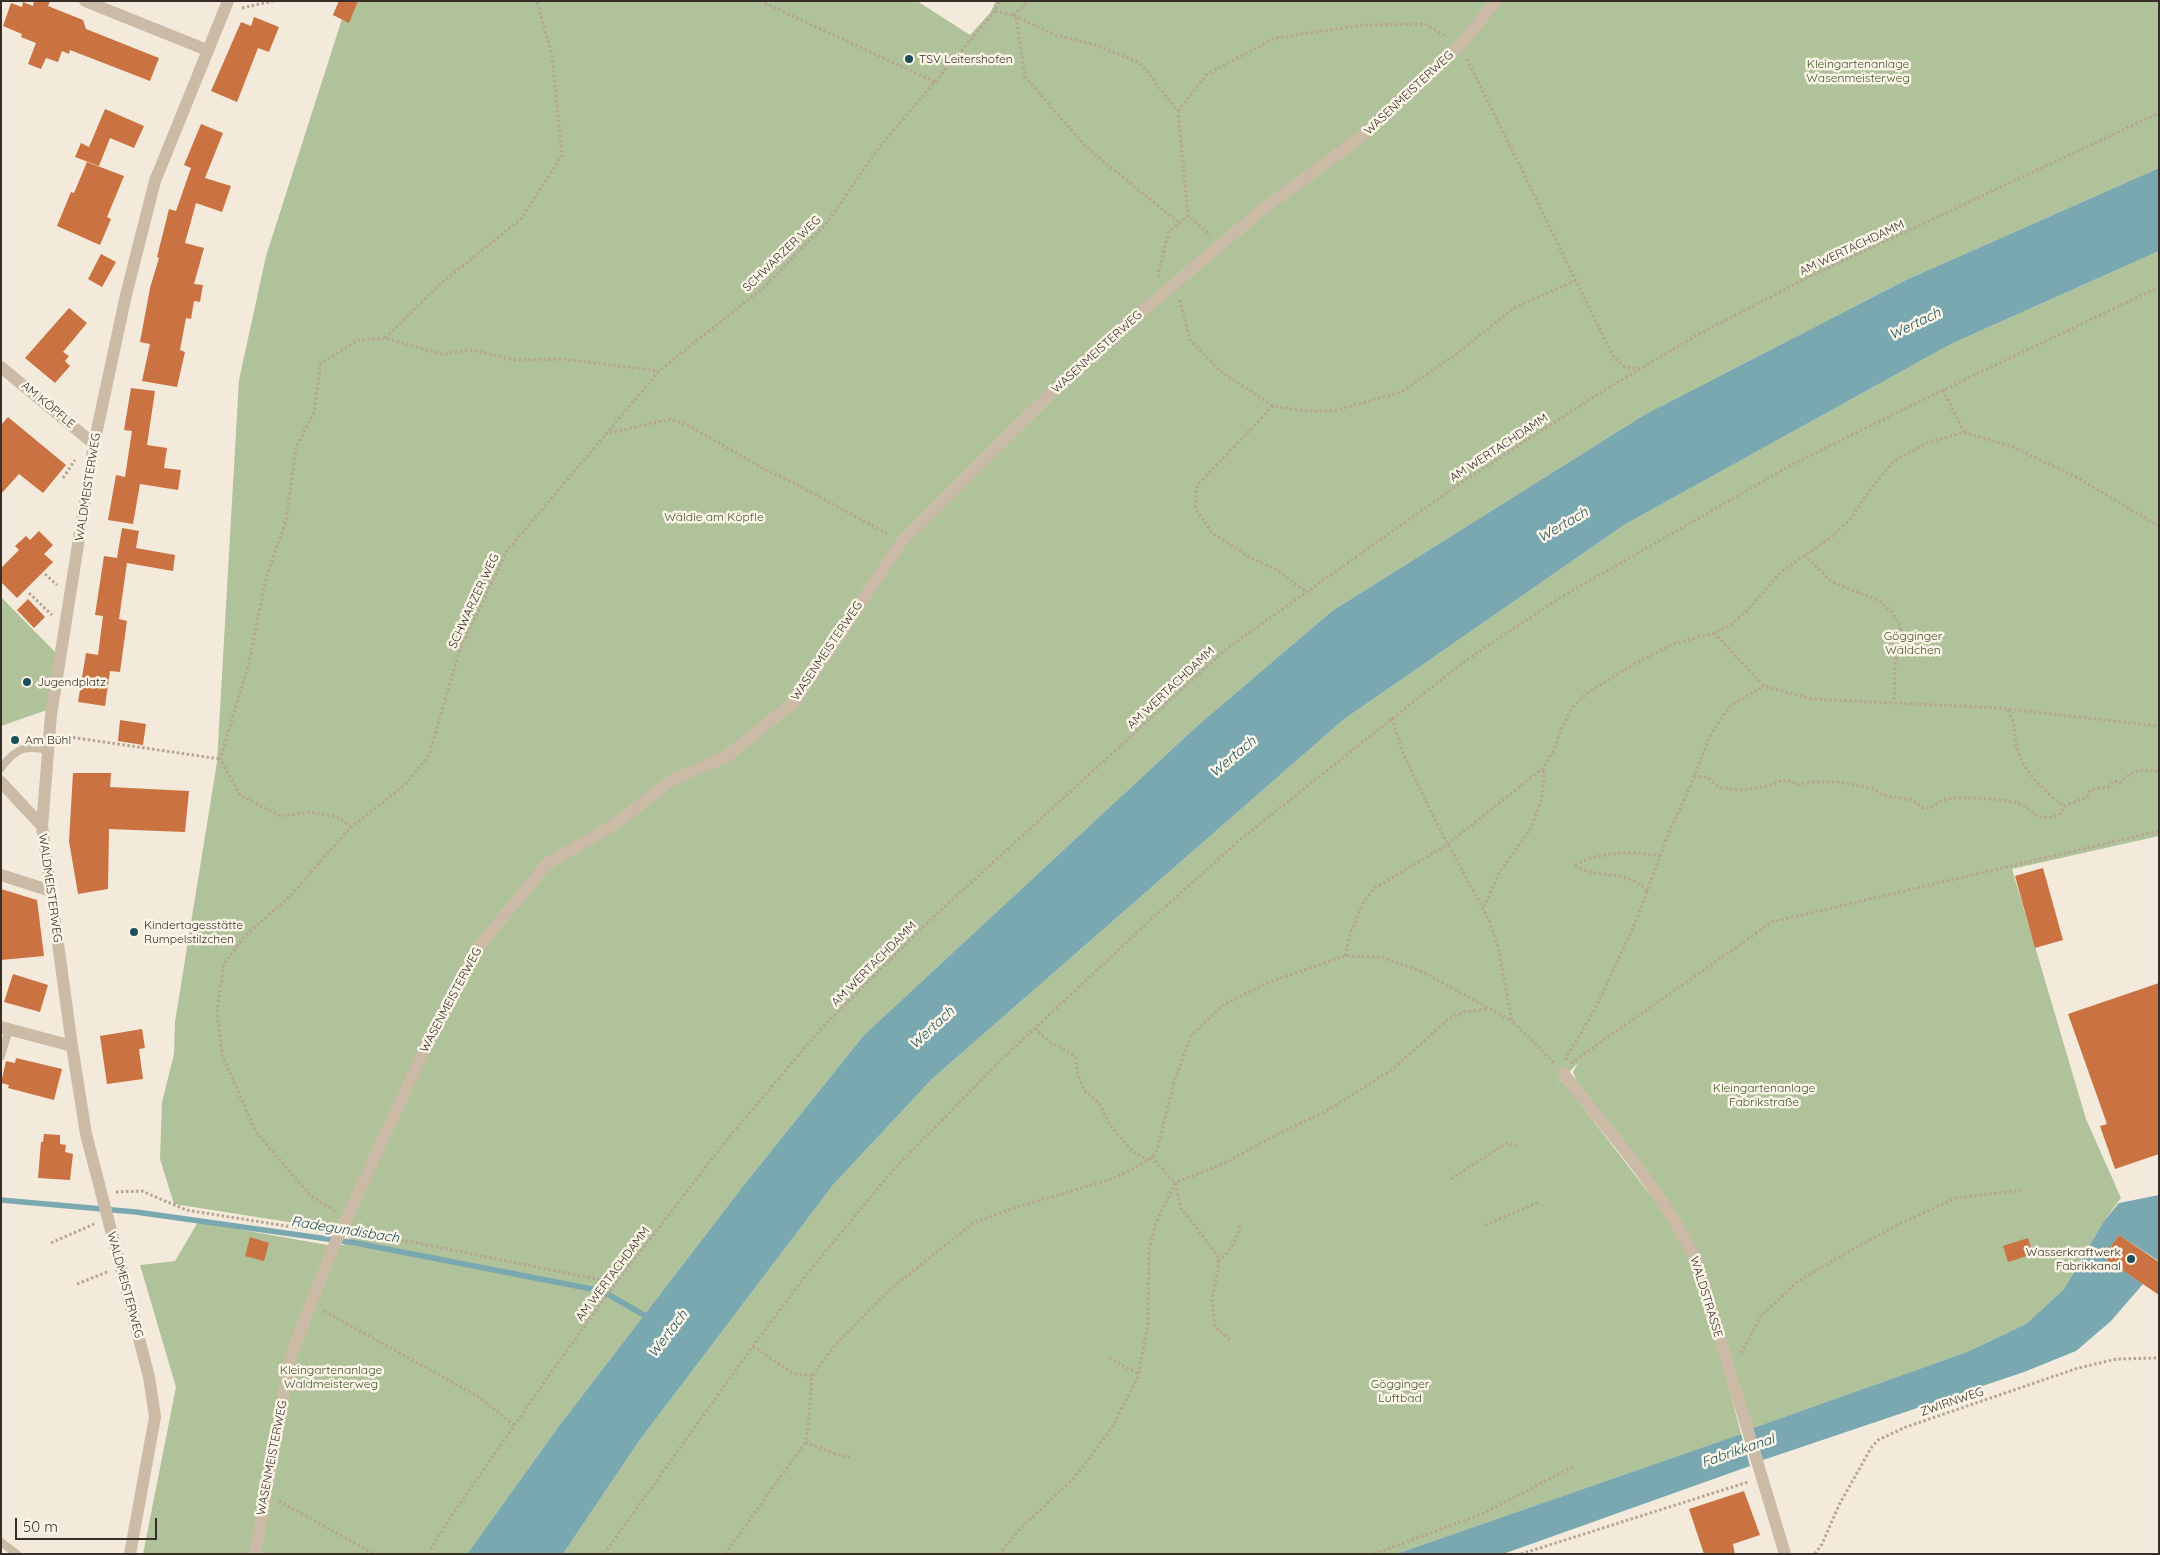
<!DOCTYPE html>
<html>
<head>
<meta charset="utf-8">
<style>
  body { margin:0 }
  #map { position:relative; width:2160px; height:1555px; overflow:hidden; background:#f3eadb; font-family:Quicksand,sans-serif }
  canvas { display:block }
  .frame { position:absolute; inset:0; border:2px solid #372e27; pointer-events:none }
  .scale { position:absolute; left:15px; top:1518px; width:142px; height:22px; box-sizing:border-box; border:2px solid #372e27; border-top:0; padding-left:6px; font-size:15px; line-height:18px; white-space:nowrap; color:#372e27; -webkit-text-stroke:4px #faf4e7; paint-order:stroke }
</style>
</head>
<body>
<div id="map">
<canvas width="2160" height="1555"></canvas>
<div class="frame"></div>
<div class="scale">50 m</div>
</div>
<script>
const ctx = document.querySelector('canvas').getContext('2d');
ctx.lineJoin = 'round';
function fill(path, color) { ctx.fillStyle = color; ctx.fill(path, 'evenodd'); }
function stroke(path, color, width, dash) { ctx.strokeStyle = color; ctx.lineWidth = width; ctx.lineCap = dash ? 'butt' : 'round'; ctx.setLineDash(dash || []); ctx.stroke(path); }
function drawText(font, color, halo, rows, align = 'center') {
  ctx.font = font + ' Quicksand,sans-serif'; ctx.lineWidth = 5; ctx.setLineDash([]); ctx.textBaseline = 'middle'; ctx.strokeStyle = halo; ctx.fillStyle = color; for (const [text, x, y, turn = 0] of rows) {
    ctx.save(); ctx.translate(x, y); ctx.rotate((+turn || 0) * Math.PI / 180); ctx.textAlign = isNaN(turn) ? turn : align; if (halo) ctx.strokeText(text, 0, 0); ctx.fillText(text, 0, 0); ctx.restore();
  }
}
fill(new Path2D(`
  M 339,1 L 917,1 L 970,35 L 990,13 L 996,1 L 2159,1 L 2159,168 L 1906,280 L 1644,415 L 1332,611 L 1196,727 L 864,1035 L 740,1190 L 559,1426 L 467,1554 L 143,1554 L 176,1387 L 140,1265 L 175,1261 L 198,1222 L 333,1246 L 355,1243 L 339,1230 L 174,1204 L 160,1159 L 162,1102 L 174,1054 L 175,1022 L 217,762 L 239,380 L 266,256 L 342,19 L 333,15 Z
  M 2159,251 L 2159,836 L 2012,869 L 2086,1119 L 2121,1198 L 2104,1221 L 2064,1289 L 2026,1324 L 1967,1352 L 1753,1428 L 1701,1261 L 1577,1082 L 1573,1072 L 1578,1063 L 1557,1084 L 1562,1080 L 1682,1236 L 1697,1262 L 1741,1434 L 1396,1554 L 563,1554 L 639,1441 L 833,1185 L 932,1079 L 1343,720 L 1624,525 L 1951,344 Z
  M 1,597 L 57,654 L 47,710 L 1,726 Z`), '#b0c29a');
fill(new Path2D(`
  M 2159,168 L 2159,251 L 1951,344 L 1624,525 L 1343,720 L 932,1079 L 833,1185 L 639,1441 L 563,1554 L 467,1554 L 559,1426 L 740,1190 L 864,1035 L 1196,727 L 1332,611 L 1644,415 L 1906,280 Z
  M 2159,1195 L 2159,1261 L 2119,1235 L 2103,1257 L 2143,1284 L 2111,1321 L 2076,1351 L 2024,1372 L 1763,1460 L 1753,1428 L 1967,1352 L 2026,1324 L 2064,1289 L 2104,1221 L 2119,1203 Z
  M 1741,1434 L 1750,1466 L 1503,1554 L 1396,1554 Z`), '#79a8b1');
stroke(new Path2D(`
  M 1,1200 L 136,1212 L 356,1243 L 602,1291 L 644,1315 L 650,1316`), '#79a8b1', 5.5);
fill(new Path2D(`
  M 34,1 L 50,1 L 48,6 L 83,20 L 86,29 L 159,58 L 150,81 L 70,50 L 69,54 L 62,51 L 58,62 L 46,58 L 41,69 L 28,64 L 36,43 L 21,37 L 22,34 L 3,26 L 11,3 L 22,7 L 23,2 L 33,6 Z
  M 339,1 L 358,1 L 349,23 L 333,15 Z
  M 254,17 L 279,27 L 269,52 L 258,48 L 237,102 L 211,91 L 241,22 L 251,26 Z
  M 105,109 L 144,126 L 134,148 L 110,138 L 99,166 L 75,157 L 81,143 L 89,147 Z
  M 201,124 L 223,133 L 205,178 L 231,186 L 222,212 L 196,203 L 185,243 L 204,248 L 194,284 L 203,285 L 200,302 L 194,301 L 191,319 L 186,318 L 180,350 L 185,352 L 177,387 L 142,381 L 150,344 L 140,342 L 150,288 L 159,258 L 157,257 L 169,209 L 176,211 L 191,168 L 184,165 Z
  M 87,162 L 124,176 L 107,217 L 111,219 L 100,245 L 57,226 L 71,192 L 74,193 Z
  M 101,254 L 116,262 L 102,287 L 88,279 Z
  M 69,308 L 87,323 L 63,352 L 69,356 L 65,361 L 70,366 L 55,383 L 25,358 Z
  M 131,388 L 155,391 L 147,445 L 167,448 L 164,468 L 181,470 L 178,490 L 140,484 L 133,524 L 108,520 L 116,475 L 125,477 L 132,431 L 124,430 Z
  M 8,417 L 66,465 L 43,493 L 19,474 L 1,494 L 1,425 Z
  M 122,528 L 139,531 L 136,548 L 175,555 L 173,571 L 127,563 L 119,619 L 127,621 L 120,672 L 110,671 L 105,706 L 78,702 L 86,653 L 98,655 L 103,616 L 95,615 L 104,556 L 117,558 Z
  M 39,531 L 53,545 L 44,554 L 53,562 L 17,598 L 1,582 L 1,568 L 19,550 L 15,546 L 26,536 L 30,540 Z
  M 28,599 L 45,617 L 34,628 L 17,610 Z
  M 120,720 L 146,724 L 143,745 L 118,741 Z
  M 73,773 L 111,773 L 110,787 L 189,791 L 185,832 L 109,829 L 108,889 L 78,894 L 69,841 Z
  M 2043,868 L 2063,940 L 2035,948 L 2015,876 Z
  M 1,889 L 37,900 L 44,956 L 1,960 Z
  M 13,974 L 48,985 L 40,1012 L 4,1002 Z
  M 2159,983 L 2159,1154 L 2115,1169 L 2100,1126 L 2107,1124 L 2068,1014 Z
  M 142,1029 L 145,1048 L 139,1049 L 143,1079 L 107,1084 L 100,1036 Z
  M 16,1058 L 62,1069 L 54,1100 L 8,1088 L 9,1085 L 1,1083 L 6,1061 L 15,1063 Z
  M 44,1134 L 60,1135 L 60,1144 L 66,1145 L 65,1152 L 73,1154 L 70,1180 L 38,1178 L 41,1142 L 43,1142 Z
  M 2119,1235 L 2159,1262 L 2159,1295 L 2103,1257 Z
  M 250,1237 L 269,1243 L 264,1261 L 245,1256 Z
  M 2028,1238 L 2033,1254 L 2008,1262 L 2003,1246 Z
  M 1744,1491 L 1760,1535 L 1733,1544 L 1735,1554 L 1704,1554 L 1689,1509 Z`), '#ca7242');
stroke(new Path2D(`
  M 760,1 L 935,82
  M 242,8 L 273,1
  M 995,11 L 1013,15 L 1055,35 L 1096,45 L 1140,63 L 1178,111 L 1188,216 L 1211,235
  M 1013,15 L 1029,1
  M 1016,17 L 1025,77 L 1086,147 L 1179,223
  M 1467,59 L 1614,358 L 1625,367 L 1639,369
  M 1178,111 L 1207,74 L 1275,38 L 1363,25 L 1425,24 L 1447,37
  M 1159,277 L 1158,273 L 1169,231 L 1188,216
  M 1180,300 L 1190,340 L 1220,371 L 1273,406 L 1304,411 L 1333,411 L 1401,392 L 1455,355 L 1514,308 L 1577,280
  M 385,338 L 440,284 L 521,219 L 562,156 L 552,56 L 537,1
  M 1943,390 L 1964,432
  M 1273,406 L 1197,485 L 1195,508 L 1212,533 L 1249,557 L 1277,570 L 1305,591
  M 605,434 L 670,419 L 691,427 L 764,469 L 790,481 L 888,534
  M 63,478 L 75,460
  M 1804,555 L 1832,582 L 1880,601 L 1892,612 L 1901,627 L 1895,666 L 1894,703
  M 45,574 L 57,585
  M 29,593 L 52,615
  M 1714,633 L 1764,686 L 1812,699 L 1999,708 L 2159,726
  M 2008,710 C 2017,727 2013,732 2017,748 C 2023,771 2045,792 2064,806
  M 1392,718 L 1402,751 L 1434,818 L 1488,918 L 1498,947 L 1512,1021 L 1554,1063
  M 63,736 L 220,759
  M 1694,776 L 1707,777 L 1720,788 L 1744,790 L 1768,786 L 1783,780 L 1791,781 L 1798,785 L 1810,782 L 1840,782 L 1874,789 L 1883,795 L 1912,800 L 1923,808 L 1931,808 C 1937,803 1944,799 1952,798 C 1966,797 2004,799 2017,803 C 2035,808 2034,824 2059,815 L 2064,806 L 2087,797 L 2090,790 L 2108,787 L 2115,781 L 2120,783 C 2132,770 2142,768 2159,772
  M 351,827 L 337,817 L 311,812 L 280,816 L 240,795 L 220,759 L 249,663 L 266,578 L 286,521 L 296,448 L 314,412 L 321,363 L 358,340 L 385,338 L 441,354 L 472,350 L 514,360 L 563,359 L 659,371
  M 1647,891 C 1629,869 1597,880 1574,865 C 1601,852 1631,850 1660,856
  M 1484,907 L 1499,873 L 1531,828 L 1541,801 L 1544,780 L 1543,769
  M 1345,956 L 1350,934 L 1364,901 L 1375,888 L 1448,844 L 1543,768 L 1554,750 L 1563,725 L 1572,708 L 1587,693 L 1634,664 L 1673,644 L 1714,633 L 1730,625 L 1747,611 L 1781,572 L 1830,538 L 1852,517 L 1871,488 L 1894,461 L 1927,443 L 1964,432 L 2013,447 L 2076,477 L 2159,526
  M 1035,1028 L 1051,1043 L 1067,1050 L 1075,1057 L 1078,1075 L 1084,1090 L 1099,1103 L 1110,1125 L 1133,1152 L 1148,1160
  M 1566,1060 L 1568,1054 L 1593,1013 L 1634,926 L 1669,832 L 1690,787 L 1711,733 L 1731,705 L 1764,686
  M 1571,1063 L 1772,922 L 2159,831
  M 1152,1157 L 1175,1183 L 1181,1208 L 1218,1256 L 1218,1271 L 1212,1297 L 1215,1327 L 1230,1340
  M 1451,1179 L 1507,1143 L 1517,1146
  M 116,1192 L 142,1191 L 186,1210 L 324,1232
  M 335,1211 L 310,1195 L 256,1132 L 222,1055 L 217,1011 L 224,964 L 244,937 L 292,894 L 351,827 L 406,784 L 429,755 L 460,649 L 507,551 L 659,371 L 764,287 L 827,223 L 877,150 L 995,11 L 999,1
  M 1485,1225 L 1539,1202
  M 357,1231 L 617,1283
  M 51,1243 L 94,1224
  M 1218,1261 C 1232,1250 1236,1241 1240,1225
  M 77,1284 L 107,1272
  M 324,1311 L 477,1396 L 514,1425
  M 753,1346 L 792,1373 L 812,1376
  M 1741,1353 L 1761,1316 L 1797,1282 L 1846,1253 L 1899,1224 L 1956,1198 L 2023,1190
  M 1109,1358 L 1139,1374
  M 805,1443 C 822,1446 833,1456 851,1457
  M 279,1501 L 374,1554
  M 428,1554 L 450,1518 L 552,1371 L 610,1291 L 725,1142 L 820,1030 L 927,923 L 1226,649 L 1455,487 L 1598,394 L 1699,334 L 1811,276 L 2159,113
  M 604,1554 L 753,1346 L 807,1274 L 893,1170 L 1004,1057 L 1144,926 L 1242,838 L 1465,661 L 1561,597 L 1795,463 L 1943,390 L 2159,287
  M 725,1554 L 805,1443 L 808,1429 L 812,1376 L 836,1344 L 888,1291 L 973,1223 L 1017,1207 L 1112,1179 L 1144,1163 L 1152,1157 L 1157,1150 L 1174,1082 L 1191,1036 L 1223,1005 L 1267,983 L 1345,956 L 1382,957 L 1425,973 L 1512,1021
  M 999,1554 L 1020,1529 L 1075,1477 L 1111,1429 L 1138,1377 L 1148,1325 L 1149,1250 L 1156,1223 L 1175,1183 L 1227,1162 L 1274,1136 L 1326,1111 L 1393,1069 L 1447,1020 L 1464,1012 L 1488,1009
  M 1374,1554 L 1484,1513 L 1574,1466
  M 1521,1554 L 1748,1482
  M 1815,1554 L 1822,1544 L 1839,1505 L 1871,1448 L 1878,1440 L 1906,1427 L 2078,1368 L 2117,1359 L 2159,1358`), '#b7a591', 3, [2.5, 2.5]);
stroke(new Path2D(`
  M 1,768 C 16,748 24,745 48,750
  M 1,1056 L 9,1029
  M 1,1542 L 17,1554`), '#cbbba6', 8);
stroke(new Path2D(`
  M 85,1 L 207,50
  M 1,367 L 94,444
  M 1,782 L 42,826
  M 1,875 L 51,891
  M 1,1027 L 72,1046
  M 1563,1073 C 1610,1133 1664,1192 1697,1262 L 1785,1554
  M 130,1554 L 155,1417 L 149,1377 L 86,1134 L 72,1046 L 42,826 L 51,715 L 94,444 L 126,295 L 155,181 L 228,1
  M 255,1554 L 291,1355 L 333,1248 L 419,1061 L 476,950 L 547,864 L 615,824 L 672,780 L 727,756 L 794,702 L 902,541 L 1031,413 L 1102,345 L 1263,209 L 1361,137 L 1460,45 L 1496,1`), '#cbbba6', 12);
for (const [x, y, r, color] of [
  [909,59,5,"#1c4f5a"],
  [27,682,5,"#1c4f5a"],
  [15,740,5,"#1c4f5a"],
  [134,932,5,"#1c4f5a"],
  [2131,1259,5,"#1c4f5a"]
]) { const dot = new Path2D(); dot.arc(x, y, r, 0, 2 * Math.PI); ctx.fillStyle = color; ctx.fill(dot); stroke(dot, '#faf4e7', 2); }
drawText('12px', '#372e27', '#faf4e7', [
  ["TSV Leitershofen",919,59],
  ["Jugendplatz",37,682],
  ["Am Bühl",25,740],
  ["Kindertagesstätte",144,925],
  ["Rumpelstilzchen",144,939],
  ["Wasserkraftwerk",2121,1252,"right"],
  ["Fabrikkanal",2121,1266,"right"]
], 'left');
drawText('12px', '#41562a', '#faf4e7', [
  ["Kleingartenanlage",1858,64],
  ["Wasenmeisterweg",1858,78],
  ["Wäldle am Köpfle",714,517],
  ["Gögginger",1913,636],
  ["Wäldchen",1913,650],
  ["Kleingartenanlage",1764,1088],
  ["Fabrikstraße",1764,1102],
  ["Kleingartenanlage",331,1370],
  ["Waldmeisterweg",331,1384],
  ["Gögginger",1400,1384],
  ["Luftbad",1400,1398]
]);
drawText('12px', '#372e27', '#faf4e7', [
  ["WASENMEISTERWEG",1409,93,-43],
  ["AM WERTACHDAMM",1852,248,-25],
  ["SCHWARZER WEG",782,254,-44],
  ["WASENMEISTERWEG",1097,352,-42],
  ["AM KÖPFLE",48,405,40],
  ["AM WERTACHDAMM",1499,448,-33],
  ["WALDMEISTERWEG",88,487,-81],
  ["SCHWARZER WEG",474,601,-65],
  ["WASENMEISTERWEG",827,651,-56],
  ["AM WERTACHDAMM",1171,688,-43],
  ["WALDMEISTERWEG",50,888,82],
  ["AM WERTACHDAMM",874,964,-45],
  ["WASENMEISTERWEG",451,1000,-62],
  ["AM WERTACHDAMM",613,1274,-53],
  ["WALDMEISTERWEG",125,1285,75],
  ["WALDSTRASSE",1706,1297,73],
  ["ZWIRNWEG",1952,1402,-19],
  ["WASENMEISTERWEG",272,1458,-79]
]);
drawText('italic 14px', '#1c4f5a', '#faf4e7', [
  ["Wertach",1915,324,-26],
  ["Wertach",1563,525,-30],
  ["Wertach",1233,757,-40],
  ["Wertach",932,1028,-43],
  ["Radegundisbach",345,1230,9],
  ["Wertach",668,1334,-53],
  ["Fabrikkanal",1738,1451,-19]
]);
</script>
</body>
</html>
